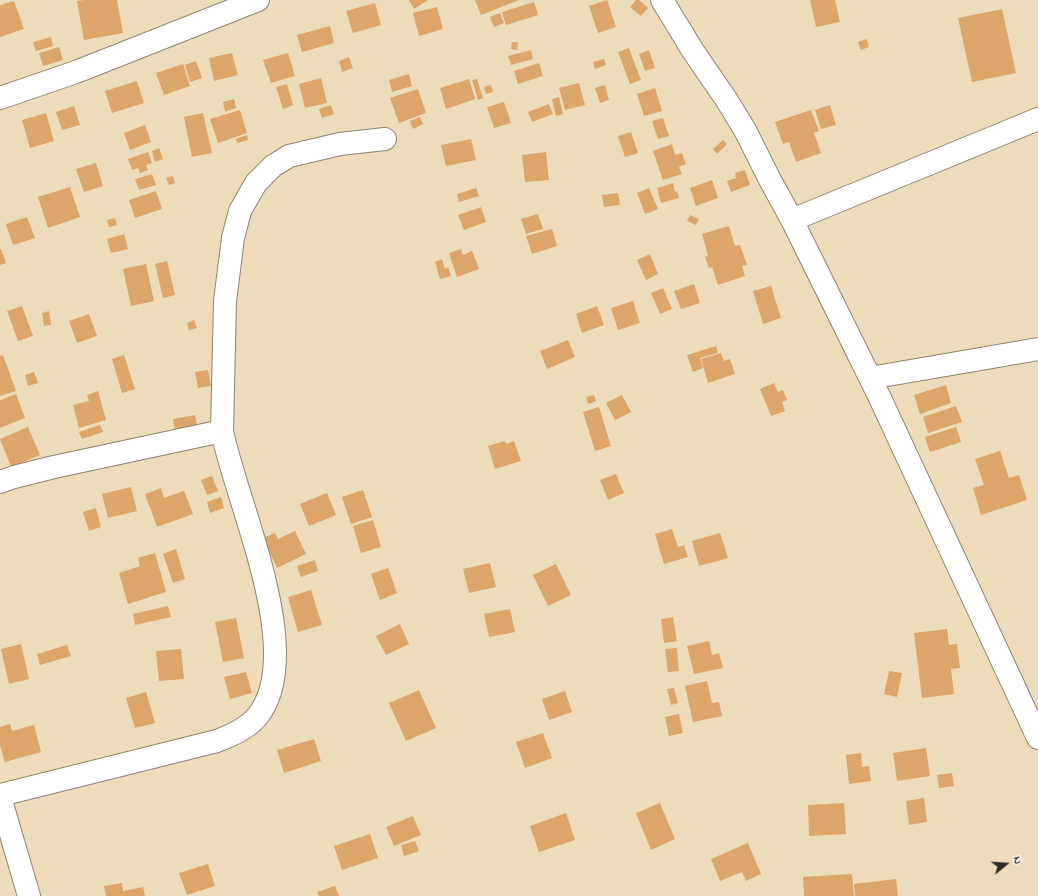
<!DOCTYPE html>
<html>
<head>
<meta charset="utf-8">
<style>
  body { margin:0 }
  #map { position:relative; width:1038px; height:896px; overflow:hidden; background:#eddcba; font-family:"Indie Flower",sans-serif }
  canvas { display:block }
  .north { position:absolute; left:986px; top:844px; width:40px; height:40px; -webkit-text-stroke:3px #fbf7ec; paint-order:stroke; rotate:72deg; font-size:11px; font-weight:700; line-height:16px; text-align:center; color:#2b2b2b }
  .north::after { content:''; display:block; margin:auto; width:14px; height:18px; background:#2b2b2b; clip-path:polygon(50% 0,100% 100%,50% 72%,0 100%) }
</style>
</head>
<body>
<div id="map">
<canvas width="1038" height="896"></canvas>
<div class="north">N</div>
</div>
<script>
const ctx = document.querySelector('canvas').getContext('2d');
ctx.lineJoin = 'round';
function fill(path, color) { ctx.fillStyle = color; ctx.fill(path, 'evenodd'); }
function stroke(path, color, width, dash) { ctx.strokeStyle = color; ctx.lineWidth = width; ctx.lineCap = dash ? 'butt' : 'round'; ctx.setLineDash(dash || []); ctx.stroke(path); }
fill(new Path2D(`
  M 84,0 L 117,0 L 123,33 L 84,40 L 77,1 Z
  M 409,0 L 428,0 L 414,9 Z
  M 475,0 L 519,0 L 481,15 Z
  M 607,0 L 616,27 L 598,33 L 589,6 Z
  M 636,0 L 639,0 L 648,8 L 641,16 L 630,7 Z
  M 810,0 L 835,0 L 840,22 L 816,27 Z
  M 14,1 L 24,29 L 0,37 L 0,5 Z
  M 534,2 L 538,15 L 506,25 L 502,12 Z
  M 375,3 L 381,25 L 353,33 L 346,11 Z
  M 437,7 L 443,29 L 419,36 L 413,13 Z
  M 1002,9 L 1016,73 L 972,82 L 958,18 Z
  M 500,13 L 504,23 L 494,27 L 490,17 Z
  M 330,26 L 334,43 L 302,52 L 297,35 Z
  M 51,37 L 53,46 L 36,51 L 33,42 Z
  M 867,39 L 869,47 L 861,50 L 858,42 Z
  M 512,42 L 518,42 L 517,50 L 511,49 Z
  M 59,47 L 63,60 L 43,66 L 39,53 Z
  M 629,48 L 641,80 L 630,84 L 618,52 Z
  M 531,50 L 533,59 L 511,65 L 508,56 Z
  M 649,50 L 655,68 L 645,71 L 639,54 Z
  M 232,53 L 238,75 L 214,81 L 209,58 Z
  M 288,53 L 295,76 L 271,83 L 263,60 Z
  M 349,57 L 353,68 L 342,72 L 339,61 Z
  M 604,59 L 606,65 L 595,69 L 593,62 Z
  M 196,61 L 202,78 L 190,82 L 185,65 Z
  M 539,63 L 543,76 L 518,84 L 514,71 Z
  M 183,64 L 190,86 L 164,95 L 156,73 Z
  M 409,74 L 412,86 L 392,92 L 389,80 Z
  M 321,78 L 327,103 L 305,108 L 299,84 Z
  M 469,79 L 475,99 L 446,109 L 440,88 Z
  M 477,79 L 483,98 L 478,100 L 472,80 Z
  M 137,81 L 144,103 L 112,113 L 105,91 Z
  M 579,83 L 585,105 L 565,110 L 559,88 Z
  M 287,84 L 293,105 L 283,109 L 276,87 Z
  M 491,85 L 493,92 L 486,94 L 484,87 Z
  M 605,85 L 609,100 L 600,103 L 595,88 Z
  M 655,88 L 662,111 L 644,116 L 637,94 Z
  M 418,89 L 426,113 L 399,123 L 390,98 Z
  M 559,97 L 563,114 L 556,116 L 552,99 Z
  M 234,99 L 236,108 L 225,112 L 223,102 Z
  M 504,102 L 511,123 L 494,128 L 487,107 Z
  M 549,104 L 553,114 L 532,122 L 528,112 Z
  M 331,105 L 334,114 L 322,118 L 319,109 Z
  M 830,105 L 836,125 L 821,129 L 815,110 Z
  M 74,106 L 80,125 L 62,130 L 56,112 Z
  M 240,110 L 247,133 L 218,143 L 210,119 Z
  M 811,110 L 819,131 L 814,133 L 821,153 L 796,162 L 789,142 L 783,144 L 775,122 Z
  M 46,113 L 54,141 L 30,148 L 22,120 Z
  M 203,113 L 212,153 L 192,157 L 184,117 Z
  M 420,117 L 423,124 L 413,129 L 410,121 Z
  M 663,118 L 669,136 L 658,139 L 652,121 Z
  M 145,125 L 151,142 L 130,150 L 124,133 Z
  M 631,132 L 638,153 L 625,157 L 618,136 Z
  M 247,135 L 248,140 L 237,143 L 236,139 Z
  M 471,139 L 476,160 L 446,166 L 441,145 Z
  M 723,140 L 727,144 L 717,154 L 713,149 Z
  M 672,144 L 675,155 L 682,153 L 686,164 L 679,167 L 682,174 L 663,180 L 653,151 Z
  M 159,148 L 163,159 L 155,162 L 152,151 Z
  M 148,152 L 152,163 L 146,165 L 148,170 L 140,173 L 138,168 L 132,170 L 128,159 Z
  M 546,152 L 549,180 L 525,182 L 522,155 Z
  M 96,163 L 103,186 L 84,192 L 76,169 Z
  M 745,170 L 750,185 L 731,192 L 727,181 L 736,178 L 735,173 Z
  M 152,174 L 156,185 L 139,190 L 135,179 Z
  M 173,176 L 175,183 L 169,185 L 166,178 Z
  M 712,180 L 718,198 L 696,206 L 690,188 Z
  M 673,183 L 675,192 L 677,191 L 679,198 L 661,203 L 657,188 Z
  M 70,187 L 80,217 L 48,228 L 38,197 Z
  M 476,188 L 479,196 L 459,202 L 457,194 Z
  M 649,188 L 658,209 L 645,214 L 637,193 Z
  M 156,191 L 162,209 L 135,218 L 129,200 Z
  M 618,193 L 620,205 L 604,207 L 602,195 Z
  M 481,207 L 486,222 L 464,230 L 458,215 Z
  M 538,214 L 543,229 L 526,234 L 521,219 Z
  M 690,215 L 699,219 L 696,225 L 687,221 Z
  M 27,217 L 35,238 L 13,245 L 6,224 Z
  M 115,218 L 117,225 L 109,227 L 107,220 Z
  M 729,226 L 735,246 L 740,245 L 747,265 L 742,266 L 745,276 L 718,285 L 712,267 L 709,268 L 705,257 L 708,256 L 702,234 Z
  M 552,229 L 557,246 L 532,254 L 526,236 Z
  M 124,234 L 128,249 L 111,253 L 107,239 Z
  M 0,249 L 1,249 L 6,263 L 0,265 Z
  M 461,249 L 463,255 L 472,251 L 479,269 L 457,277 L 449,253 Z
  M 650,254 L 658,274 L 646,280 L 637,260 Z
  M 442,259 L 445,269 L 448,267 L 451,276 L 440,279 L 435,262 Z
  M 167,261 L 175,295 L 163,298 L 155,264 Z
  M 146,264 L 154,301 L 131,306 L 123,269 Z
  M 694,284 L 700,303 L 681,309 L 674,291 Z
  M 771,286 L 781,318 L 763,324 L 753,291 Z
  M 663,288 L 672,309 L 660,314 L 651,293 Z
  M 633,301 L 640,323 L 618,330 L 611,308 Z
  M 22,306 L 33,336 L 18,341 L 7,311 Z
  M 597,306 L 604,325 L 582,333 L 576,314 Z
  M 49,311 L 51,325 L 44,326 L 42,313 Z
  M 89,314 L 97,336 L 77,343 L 69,321 Z
  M 194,320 L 197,328 L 189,330 L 187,323 Z
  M 568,340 L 575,357 L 547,369 L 540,351 Z
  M 716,346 L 718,353 L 700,358 L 703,368 L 693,372 L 687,355 Z
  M 721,353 L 724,361 L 730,359 L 735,374 L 708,383 L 701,359 Z
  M 3,355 L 16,391 L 0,396 L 0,356 Z
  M 124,355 L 135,389 L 122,393 L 112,359 Z
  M 208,370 L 211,386 L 198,388 L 195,372 Z
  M 34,372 L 38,383 L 28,386 L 25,375 Z
  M 774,383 L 778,392 L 783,390 L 787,400 L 782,402 L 785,411 L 771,416 L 760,389 Z
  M 946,385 L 951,403 L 920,414 L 914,395 Z
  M 98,391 L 106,420 L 79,428 L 73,405 L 89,401 L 87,395 Z
  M 16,394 L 25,418 L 0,428 L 0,400 Z
  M 594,395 L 596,401 L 588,404 L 586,397 Z
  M 622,395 L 631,412 L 615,420 L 606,403 Z
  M 956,406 L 962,422 L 928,433 L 923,417 Z
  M 599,407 L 611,446 L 595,451 L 583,412 Z
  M 195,415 L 197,425 L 175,430 L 173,419 Z
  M 100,425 L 103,432 L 82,439 L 79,432 Z
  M 28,427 L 40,455 L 11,467 L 0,439 Z
  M 956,427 L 961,442 L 930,452 L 925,437 Z
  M 505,441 L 506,444 L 514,441 L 521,461 L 495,469 L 488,446 Z
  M 1000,451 L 1009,478 L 1019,475 L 1027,500 L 981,515 L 973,488 L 984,485 L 975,459 Z
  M 616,474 L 624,493 L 608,500 L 600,480 Z
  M 212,476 L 218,491 L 207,495 L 201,480 Z
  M 131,487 L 137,511 L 108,518 L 102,494 Z
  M 161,488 L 164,498 L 184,491 L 193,514 L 157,527 L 145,494 Z
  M 363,490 L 372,517 L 351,524 L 342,497 Z
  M 327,493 L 336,515 L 309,526 L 300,504 Z
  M 221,497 L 224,508 L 210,513 L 207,502 Z
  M 96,508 L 101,527 L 89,531 L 83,512 Z
  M 373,520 L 381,547 L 361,553 L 353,526 Z
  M 672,529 L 678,547 L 684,545 L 688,557 L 664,564 L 655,534 Z
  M 295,531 L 306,554 L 277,568 L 263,538 L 275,533 L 278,539 Z
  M 720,533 L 728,558 L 699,566 L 692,541 Z
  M 176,549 L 185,579 L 173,583 L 163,554 Z
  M 155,553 L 166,592 L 128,604 L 119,573 L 140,566 L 138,558 Z
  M 315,560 L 318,571 L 301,577 L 297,566 Z
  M 490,563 L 496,587 L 469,593 L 463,569 Z
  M 556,564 L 571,595 L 548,606 L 533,575 Z
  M 388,568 L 397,593 L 380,600 L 371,574 Z
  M 311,590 L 322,625 L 298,632 L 288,597 Z
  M 168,606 L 171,617 L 135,625 L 133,614 Z
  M 510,609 L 515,632 L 489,637 L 484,614 Z
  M 673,617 L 677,641 L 664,643 L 661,619 Z
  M 236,618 L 244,658 L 223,662 L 215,622 Z
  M 400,624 L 409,644 L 386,655 L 376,636 Z
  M 947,629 L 949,645 L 957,644 L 960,668 L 951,669 L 954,694 L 922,698 L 914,633 Z
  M 709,641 L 712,655 L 719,653 L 723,668 L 694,674 L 687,646 Z
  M 21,644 L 29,679 L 9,684 L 1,649 Z
  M 67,645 L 71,656 L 40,665 L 37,654 Z
  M 677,648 L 679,671 L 668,672 L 665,649 Z
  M 181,649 L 184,679 L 159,681 L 156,651 Z
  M 889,671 L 902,673 L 897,697 L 884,694 Z
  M 246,672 L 252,693 L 230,699 L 224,677 Z
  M 707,681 L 712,703 L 719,702 L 722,716 L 693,722 L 685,686 Z
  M 674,688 L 678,703 L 671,705 L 667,689 Z
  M 419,690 L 436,728 L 406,741 L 389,703 Z
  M 565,691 L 572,712 L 549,720 L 542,699 Z
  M 146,692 L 155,723 L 135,728 L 126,698 Z
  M 679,714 L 683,733 L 669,736 L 665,717 Z
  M 10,724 L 12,731 L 34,725 L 41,752 L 5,762 L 0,745 L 0,727 Z
  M 543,733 L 552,758 L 525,768 L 516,742 Z
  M 314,739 L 321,761 L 284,773 L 277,750 Z
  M 926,748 L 930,776 L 897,781 L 893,753 Z
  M 861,753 L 862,767 L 869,766 L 871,781 L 849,784 L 846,755 Z
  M 952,773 L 954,786 L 939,788 L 937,775 Z
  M 924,798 L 927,822 L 909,825 L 906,801 Z
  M 660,803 L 675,839 L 651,850 L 636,813 Z
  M 844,803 L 846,834 L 809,836 L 808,805 Z
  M 566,813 L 575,840 L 539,852 L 530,826 Z
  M 413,816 L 421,835 L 394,846 L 386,827 Z
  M 370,834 L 378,858 L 342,870 L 334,846 Z
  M 415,841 L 419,851 L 404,856 L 401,845 Z
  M 748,843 L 761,874 L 746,881 L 742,872 L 720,881 L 711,859 Z
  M 208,864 L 215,886 L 187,895 L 179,873 Z
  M 852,874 L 854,896 L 804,896 L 803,877 Z
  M 896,879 L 898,896 L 855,896 L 854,884 Z
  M 122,883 L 123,891 L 143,887 L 145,896 L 106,896 L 104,886 Z
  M 335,886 L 339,896 L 319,896 L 317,892 Z`), '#dca56a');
const minor = new Path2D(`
  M 662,0 L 693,51 L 726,99 L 745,130 L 769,178 L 792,220 L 879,396 L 1038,738
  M 0,98 L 76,72 L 258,0
  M 792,220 L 1038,119
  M 870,378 L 1038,349
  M 0,482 L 14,477 L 54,467 L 222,431
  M 0,795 L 217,741 C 231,735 245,730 256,718 C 309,657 236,502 222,431 L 225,301 L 233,238 L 240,211 L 256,183 L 273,166 L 289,156 L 340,144 L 385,139
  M 0,797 L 29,896`);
stroke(minor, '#8c8472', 24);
stroke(minor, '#fff', 22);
</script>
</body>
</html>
